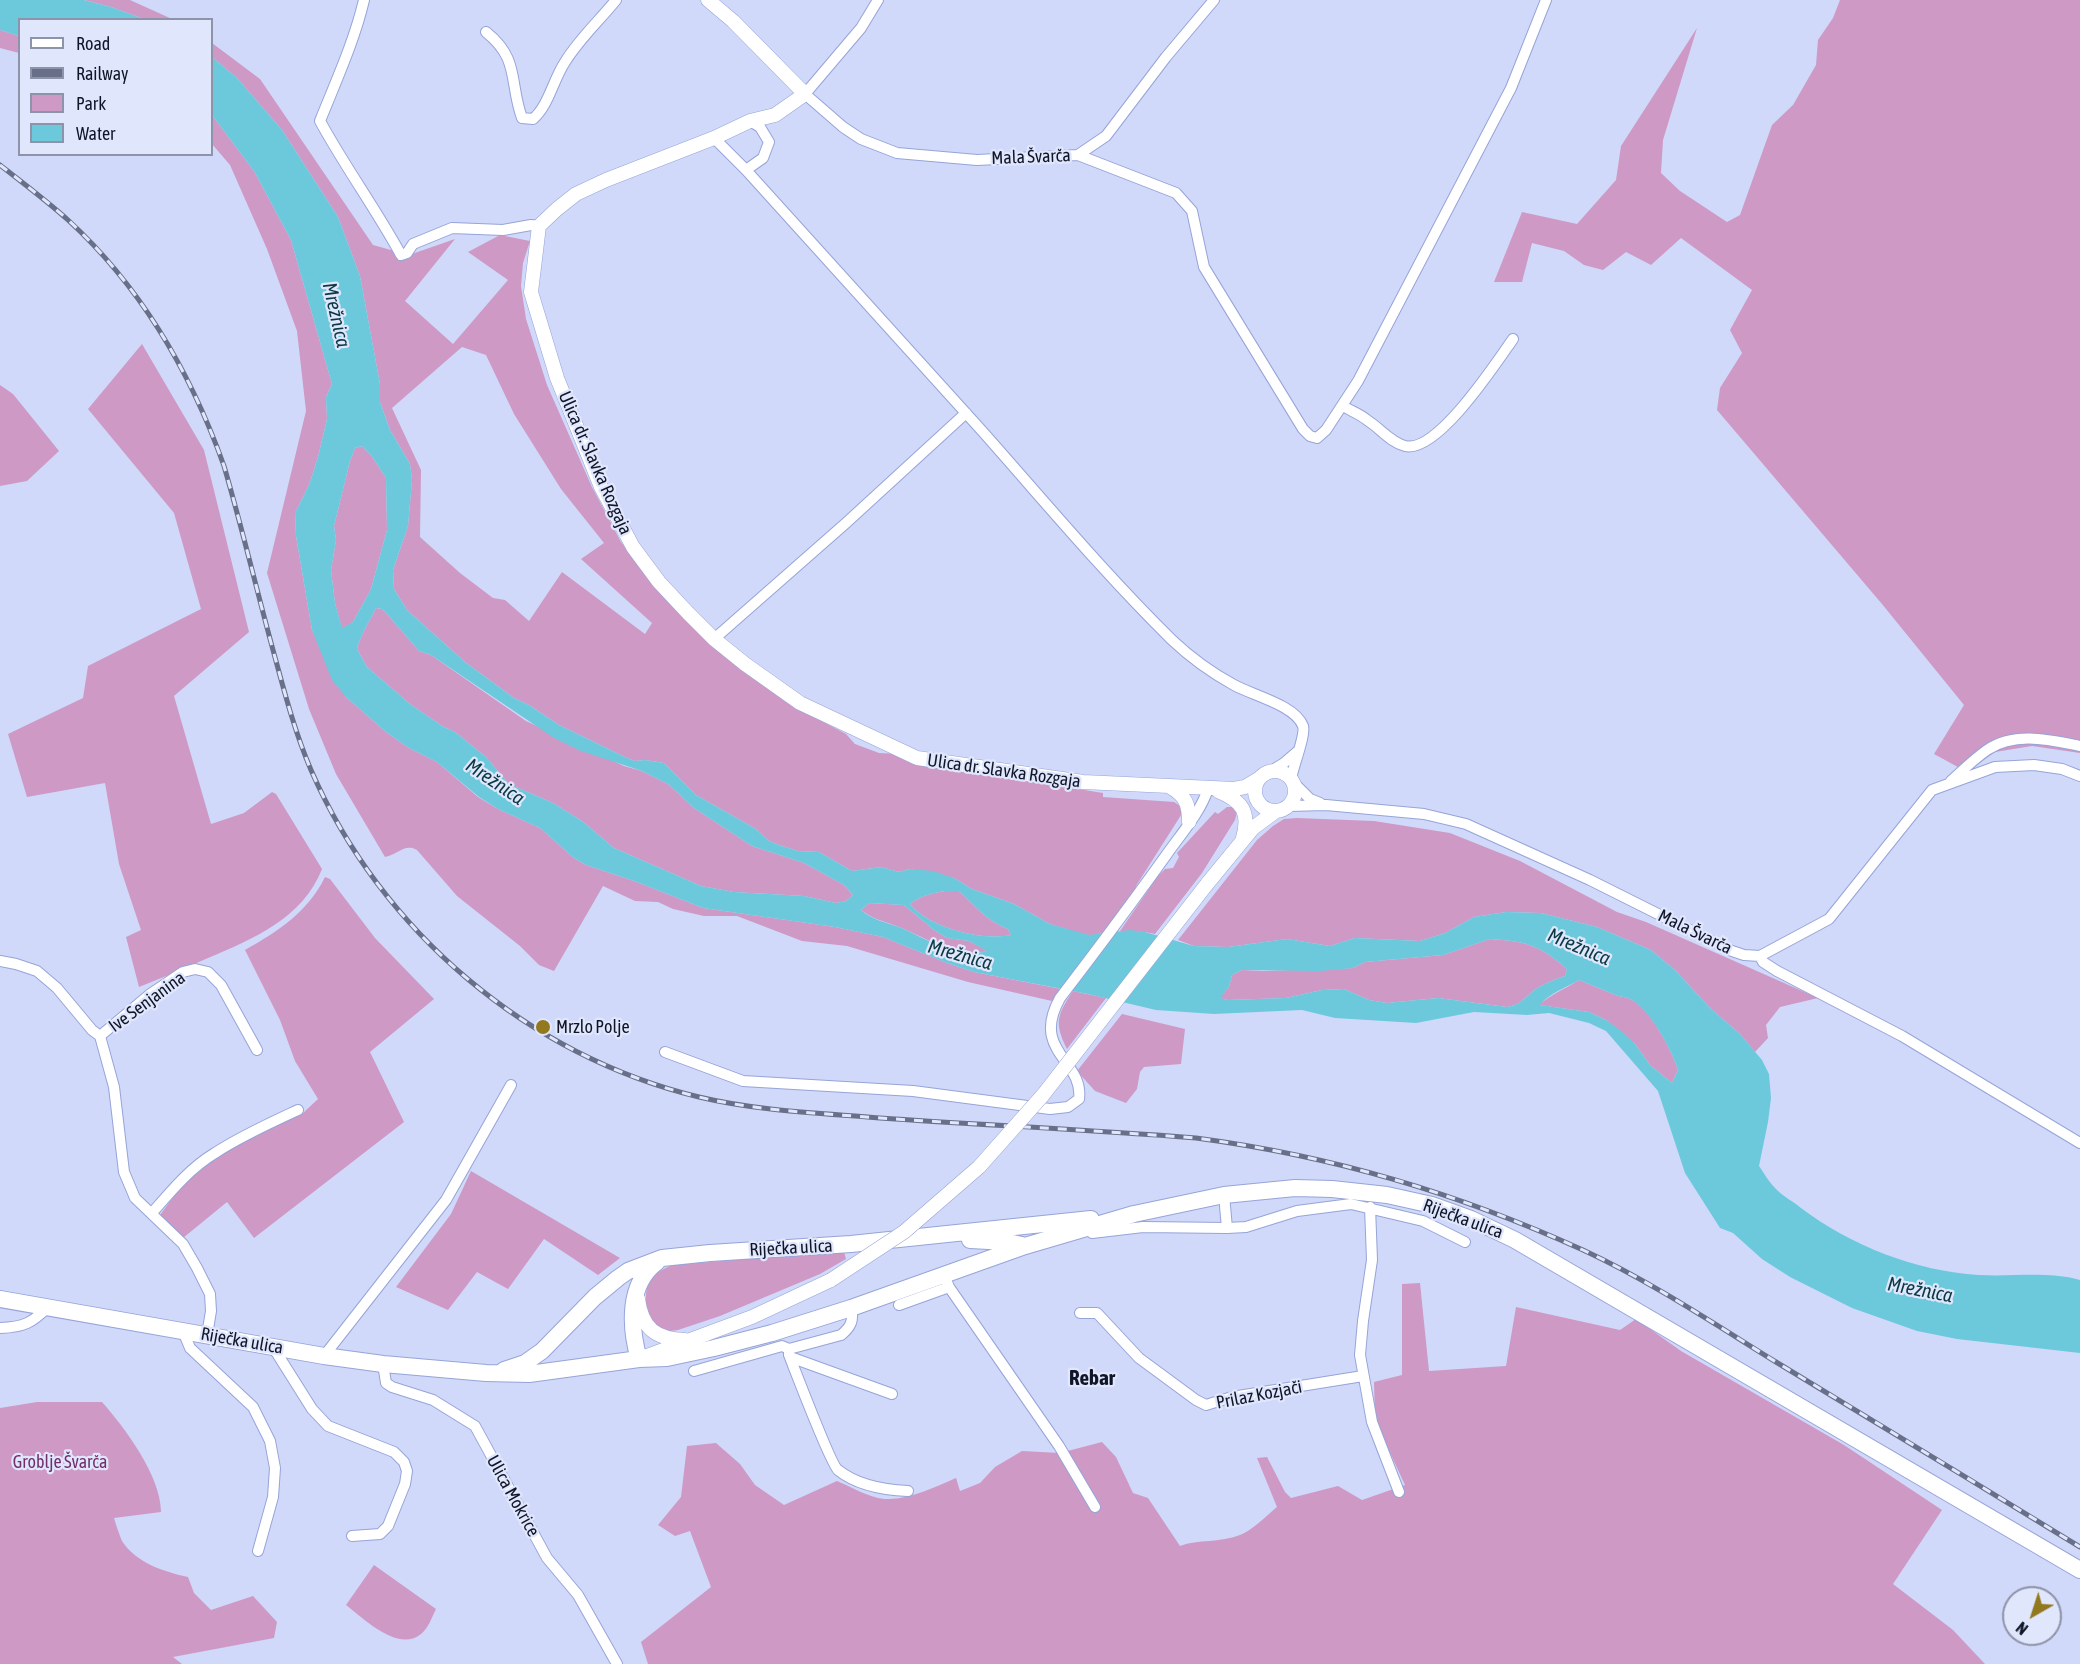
<!DOCTYPE html>
<html>
<head>
<meta charset="utf-8">
<style>
  body { margin:0 }
  #map { position:relative; width:2080px; height:1664px; overflow:hidden; background:#d0d9fa; font-family:"Asap Condensed",sans-serif }
  canvas { display:block }
  .legend { position:absolute; left:18px; top:18px; width:195px; height:138px; box-sizing:border-box; background:#e0e7fd; border:2px solid #8d93a8; margin:0; padding:8px 10px; list-style:none; font-size:18px; color:#101528 }
  .legend li { display:flex; align-items:center; gap:12px; height:30px }
  .legend b { width:30px; border:2px solid #8d93a8 }
  .north { position:absolute; left:2002px; top:1586px; width:60px; height:60px; box-sizing:border-box; background:#e0e7fd; border:2px solid #8d93a8; border-radius:50%; rotate:219deg; font-size:16px; font-weight:700; line-height:24px; text-align:center; color:#101528 }
  .north::after { content:''; display:block; margin:auto; width:21px; height:27px; background:#92791f; clip-path:polygon(50% 0,100% 100%,50% 72%,0 100%) }
</style>
</head>
<body>
<div id="map">
<canvas width="2080" height="1664"></canvas>
<ul class="legend">
<li><b style="height:8px;background:#fff"></b>Road</li>
<li><b style="height:8px;background:#686f88"></b>Railway</li>
<li><b style="height:16px;background:#ce99c5"></b>Park</li>
<li><b style="height:16px;background:#6cc9dc"></b>Water</li>
</ul>
<div class="north">N</div>
</div>
<script>
const ctx = document.querySelector('canvas').getContext('2d');
ctx.lineJoin = 'round';
function fill(path, color) { ctx.fillStyle = color; ctx.fill(path, 'evenodd'); }
function stroke(path, color, width, dash) { ctx.strokeStyle = color; ctx.lineWidth = width; ctx.lineCap = dash ? 'butt' : 'round'; ctx.setLineDash(dash || []); ctx.stroke(path); }
function drawText(font, color, halo, rows, align = 'center') {
  ctx.font = font + ' "Asap Condensed",sans-serif'; ctx.lineWidth = 4.5; ctx.setLineDash([]); ctx.textBaseline = 'middle'; ctx.strokeStyle = halo; ctx.fillStyle = color; for (const [text, x, y, turn = 0] of rows) {
    ctx.save(); ctx.translate(x, y); ctx.rotate((+turn || 0) * Math.PI / 180); ctx.textAlign = isNaN(turn) ? turn : align; if (halo) ctx.strokeText(text, 0, 0); ctx.fillText(text, 0, 0); ctx.restore();
  }
}
fill(new Path2D(`
  M 84,0 L 130,0 L 172,19 L 144,19 L 111,7 Z
  M 1840,0 L 2080,0 L 2080,753 L 2032,746 L 1995,752 L 1967,772 L 1934,754 L 1964,705 L 1882,604 L 1717,410 L 1720,388 L 1742,353 L 1730,330 L 1752,290 L 1681,238 L 1651,265 L 1626,252 L 1603,270 L 1584,265 L 1564,251 L 1532,243 L 1522,282 L 1494,282 L 1522,212 L 1577,224 L 1616,180 L 1621,146 L 1697,28 L 1663,140 L 1661,173 L 1680,191 L 1727,222 L 1740,215 L 1772,125 L 1793,105 L 1816,65 L 1818,40 L 1833,18 Z
  M 0,30 L 19,36 L 19,53 L 0,48 Z
  M 212,43 L 260,79 L 373,245 L 409,255 L 455,239 L 405,301 L 453,344 L 508,280 L 468,252 L 500,235 L 530,241 L 523,263 L 521,286 L 526,319 L 547,385 L 592,487 L 621,542 L 674,607 L 708,640 L 733,663 L 792,705 L 846,734 L 855,744 L 879,753 L 901,754 L 942,767 L 1103,793 L 1103,797 L 1174,802 L 1182,807 L 1183,812 L 1136,886 L 1134,893 L 1103,933 L 1089,936 L 1050,924 L 1014,904 L 972,889 L 954,878 L 910,869 L 899,872 L 881,867 L 852,871 L 819,852 L 798,851 L 779,845 L 769,841 L 756,829 L 696,795 L 664,763 L 645,760 L 635,761 L 625,757 L 559,725 L 529,705 L 514,698 L 465,662 L 407,610 L 394,589 L 393,570 L 408,526 L 412,480 L 410,464 L 390,430 L 380,402 L 380,384 L 360,276 L 338,217 L 282,130 L 237,78 L 212,57 ZM 462,347 L 486,355 L 514,414 L 561,489 L 604,543 L 581,559 L 652,623 L 645,634 L 562,572 L 529,621 L 505,600 L 493,598 L 460,573 L 420,537 L 421,470 L 392,408 Z
  M 212,115 L 254,171 L 291,240 L 332,384 L 326,397 L 327,419 L 318,457 L 309,485 L 295,513 L 296,536 L 312,630 L 346,697 L 386,732 L 409,748 L 437,762 L 478,797 L 498,809 L 540,828 L 574,858 L 586,865 L 637,882 L 703,908 L 835,927 L 883,937 L 947,963 L 974,972 L 1061,989 L 1052,1001 L 968,982 L 847,946 L 802,941 L 737,916 L 704,916 L 673,909 L 658,902 L 635,901 L 603,886 L 554,971 L 539,965 L 520,946 L 457,896 L 417,850 C 404,843 398,855 385,857 L 336,774 L 309,709 L 267,573 L 306,411 L 297,331 L 267,249 L 230,165 L 212,144 Z
  M 142,344 L 204,450 L 249,632 L 174,696 L 211,824 L 244,813 L 272,792 L 276,794 L 322,869 C 303,918 253,939 208,958 C 185,968 162,978 139,987 L 126,937 L 141,930 L 119,864 L 105,783 L 27,797 L 8,734 L 83,698 L 88,666 L 201,609 L 174,513 L 88,409 Z
  M 0,385 L 13,394 L 59,451 L 27,481 L 0,486 Z
  M 362,446 L 371,455 L 386,478 L 387,530 L 371,589 L 353,622 L 342,629 L 335,603 L 331,570 L 336,540 L 334,526 L 350,461 L 355,448 Z
  M 376,608 L 382,609 L 387,614 L 419,651 L 431,655 L 526,721 L 624,766 L 642,771 L 668,784 L 694,808 L 752,846 L 804,863 L 844,885 L 853,895 L 846,901 L 836,903 L 804,896 L 734,892 L 701,886 L 614,848 L 582,821 L 553,803 L 509,784 L 486,757 L 455,732 L 442,726 L 410,704 L 367,667 L 357,649 C 361,634 369,622 376,608 Z
  M 1227,807 L 1233,807 L 1237,812 L 1235,820 L 1202,873 L 1155,934 L 1145,932 L 1120,931 L 1158,876 L 1165,869 L 1173,868 L 1179,857 L 1177,853 L 1215,812 L 1218,814 Z
  M 1297,818 L 1374,821 L 1450,833 L 1520,861 L 1617,912 L 1646,922 L 1818,998 L 1780,1007 L 1766,1025 L 1768,1038 L 1755,1052 L 1740,1034 L 1710,1008 L 1675,970 L 1651,950 L 1597,927 L 1541,913 L 1506,912 L 1474,917 L 1445,933 L 1420,941 L 1355,938 L 1330,946 L 1287,939 L 1228,947 L 1194,946 L 1178,940 L 1257,840 L 1273,826 L 1284,819 Z
  M 325,877 L 330,879 L 375,938 L 434,999 L 370,1052 L 404,1122 L 254,1238 L 227,1202 L 183,1238 L 160,1215 L 183,1184 L 230,1147 L 303,1113 L 318,1099 L 295,1061 L 280,1020 L 245,950 C 277,932 308,912 325,877 Z
  M 945,891 L 959,891 C 976,907 986,920 1008,929 L 1011,935 C 982,941 929,928 910,904 C 919,896 933,893 945,891 Z
  M 869,903 L 904,905 L 934,930 L 947,938 L 969,941 L 988,951 C 956,959 927,938 899,927 C 884,921 874,920 861,910 Z
  M 1490,939 C 1525,941 1540,945 1567,969 L 1565,976 C 1553,980 1543,984 1533,991 C 1522,1000 1522,1004 1507,1007 L 1438,998 L 1387,1003 L 1369,1000 L 1344,989 L 1322,990 L 1286,998 L 1228,1000 L 1219,998 L 1229,987 L 1232,975 L 1242,970 L 1263,971 L 1353,968 L 1365,962 L 1443,955 Z
  M 1579,980 C 1592,985 1605,991 1618,996 C 1623,997 1628,997 1632,1000 C 1650,1009 1672,1050 1678,1070 L 1672,1083 L 1650,1065 L 1635,1044 L 1606,1020 L 1589,1012 L 1539,1005 C 1551,994 1565,989 1579,980 Z
  M 1073,991 L 1106,998 L 1067,1049 C 1054,1023 1057,1015 1073,991 Z
  M 1122,1014 L 1185,1029 L 1181,1064 L 1144,1067 L 1140,1072 L 1137,1089 L 1126,1103 L 1095,1091 L 1077,1071 Z
  M 471,1171 L 620,1258 L 598,1275 L 544,1239 L 508,1289 L 477,1272 L 448,1310 L 396,1287 L 451,1214 Z
  M 841,1251 L 844,1252 L 846,1259 L 820,1274 L 720,1316 L 678,1330 L 670,1331 L 663,1329 L 648,1320 C 644,1293 643,1275 673,1265 Z
  M 1420,1283 L 1429,1371 L 1506,1366 L 1516,1307 L 1620,1330 L 1636,1319 L 1681,1351 L 1844,1445 L 1942,1510 L 1893,1584 L 1953,1630 L 1985,1664 L 648,1664 L 641,1642 L 711,1587 L 690,1531 L 675,1536 L 658,1525 L 681,1497 L 687,1446 L 716,1443 L 740,1464 L 755,1485 L 784,1505 L 837,1481 C 852,1487 872,1500 890,1499 C 913,1498 935,1487 956,1478 L 960,1491 L 980,1483 L 995,1467 L 1022,1451 L 1060,1453 L 1102,1442 L 1116,1457 L 1133,1493 L 1148,1498 L 1180,1546 C 1198,1539 1220,1543 1240,1535 C 1253,1530 1266,1516 1277,1507 L 1257,1458 L 1267,1457 L 1285,1492 L 1291,1498 L 1338,1486 L 1362,1500 L 1405,1485 L 1375,1420 L 1374,1382 L 1402,1375 L 1402,1284 Z
  M 37,1402 L 102,1402 C 125,1428 161,1476 161,1512 L 114,1518 C 116,1525 119,1534 122,1541 C 136,1563 165,1572 188,1577 L 194,1593 L 211,1610 L 253,1596 L 277,1622 L 274,1638 L 173,1657 L 182,1664 L 0,1664 L 0,1408 Z
  M 374,1565 L 436,1609 C 432,1617 428,1629 421,1634 C 398,1653 363,1618 346,1605 Z`), '#ce99c5');
fill(new Path2D(`
  M 0,0 L 84,0 L 111,7 L 144,19 L 20,20 L 19,36 L 0,30 Z
  M 212,57 L 237,78 L 282,130 L 338,217 L 360,276 L 380,384 L 380,402 L 390,430 L 410,464 L 412,480 L 408,526 L 393,570 L 394,589 L 407,610 L 465,662 L 514,698 L 529,705 L 559,725 L 625,757 L 635,761 L 645,760 L 664,763 L 696,795 L 756,829 L 769,841 L 779,845 L 798,851 L 819,852 L 852,871 L 881,867 L 899,872 L 910,869 L 933,871 L 954,878 L 972,889 L 1014,904 L 1050,924 L 1089,935 L 1130,930 L 1145,932 L 1194,946 L 1228,947 L 1287,939 L 1330,946 L 1355,938 L 1420,941 L 1445,933 L 1474,917 L 1506,912 L 1541,913 L 1597,927 L 1651,950 L 1675,970 L 1710,1008 L 1740,1034 L 1762,1060 L 1769,1074 L 1771,1098 L 1768,1122 L 1759,1166 C 1764,1173 1769,1182 1775,1188 C 1782,1196 1793,1201 1801,1208 C 1852,1246 1915,1271 1979,1275 C 2012,1277 2048,1271 2080,1280 L 2080,1353 L 1957,1339 L 1917,1331 L 1852,1308 L 1790,1277 L 1762,1259 L 1733,1233 L 1720,1228 L 1685,1173 L 1658,1091 L 1606,1031 L 1589,1023 L 1549,1013 L 1527,1015 L 1474,1012 L 1416,1023 L 1335,1018 L 1302,1010 L 1214,1014 L 1156,1010 L 1088,994 L 974,972 L 947,963 L 883,937 L 835,927 L 703,908 L 637,882 L 586,865 L 574,858 L 540,828 L 498,809 L 479,797 L 437,762 L 409,748 L 386,732 L 346,697 L 332,680 L 312,630 L 296,536 L 295,513 L 309,485 L 318,457 L 327,419 L 326,397 L 332,384 L 291,240 L 254,171 L 212,115 ZM 362,446 L 371,455 L 386,478 L 387,530 L 371,589 L 353,622 L 342,628 L 335,603 L 331,570 L 336,540 L 334,526 L 350,461 L 355,448 ZM 376,608 L 382,609 L 387,614 L 419,651 L 431,655 L 554,738 L 581,751 L 642,771 L 668,784 L 694,808 L 752,846 L 804,863 L 844,885 L 853,895 L 846,901 L 836,903 L 804,896 L 734,892 L 701,886 L 614,848 L 582,821 L 553,803 L 509,784 L 486,757 L 455,732 L 442,726 L 410,704 L 367,667 L 357,649 C 361,634 369,622 376,608 ZM 945,891 L 959,891 C 976,907 986,920 1008,929 L 1011,935 C 982,941 929,928 910,904 C 919,896 933,893 945,891 ZM 869,903 L 904,905 L 934,930 L 947,938 L 969,941 L 987,951 C 956,960 926,938 899,927 C 885,922 873,920 861,910 ZM 1490,939 C 1525,941 1540,945 1567,969 L 1565,976 C 1553,980 1543,984 1533,991 C 1522,1000 1522,1004 1507,1007 L 1438,998 L 1387,1003 L 1369,1000 L 1344,989 L 1322,990 L 1286,998 L 1228,1000 L 1220,998 L 1229,987 L 1232,975 L 1242,970 L 1320,971 L 1353,968 L 1365,962 L 1443,955 ZM 1579,980 C 1592,985 1605,991 1618,996 C 1623,997 1628,997 1632,1000 C 1650,1010 1672,1050 1678,1070 L 1672,1083 L 1650,1065 L 1635,1044 L 1620,1030 L 1606,1020 L 1589,1012 L 1540,1005 C 1549,993 1566,988 1579,980 Z`), '#6cc9dc');
const minor = new Path2D(`
  M 364,0 C 354,42 336,81 320,121 C 345,167 376,209 401,255 L 407,253 L 413,244 L 452,228 L 503,230 L 531,225 L 539,226
  M 878,0 L 861,28 L 805,94 L 843,127 L 861,139 L 897,153 L 977,160 L 1078,155 L 1176,193 L 1192,211 L 1204,267 L 1303,429 L 1310,436 L 1317,438 L 1326,430 L 1358,381 L 1511,88 L 1546,0
  M 486,32 C 520,59 509,82 522,118 L 533,119 C 549,105 553,80 565,62 C 579,39 599,21 616,0
  M 714,138 L 746,170 C 825,257 904,344 983,432 C 1045,502 1105,574 1172,640 C 1190,657 1212,673 1234,685 C 1252,695 1295,705 1303,726 C 1306,734 1293,767 1291,779
  M 1078,155 L 1106,136 L 1166,57 L 1214,0
  M 746,170 L 763,158 L 769,142 L 760,127 L 750,121
  M 1343,406 C 1351,411 1360,414 1367,420 C 1380,428 1390,442 1405,446 C 1437,454 1496,363 1513,339
  M 714,639 L 846,523 L 966,413
  M 1271,771 L 1284,763 L 1298,751
  M 1951,781 C 1963,770 1974,759 1987,750 C 2015,731 2050,740 2080,746
  M 1294,783 L 1310,799 L 1320,803
  M 1289,806 L 1326,805 L 1424,814 L 1466,824 L 1590,880 L 1732,951 L 1744,955 L 1760,956 L 1829,919 L 1932,790 L 1995,767 L 2034,765 L 2062,769 L 2080,776
  M 1760,956 L 1763,962 L 1777,971 L 1902,1036 L 2080,1143
  M 0,961 L 16,964 L 37,971 L 57,988 L 92,1030 L 100,1036 L 114,1087 L 124,1172 L 135,1198 L 183,1244 L 197,1268 L 210,1294 L 211,1311 L 207,1335
  M 100,1036 L 149,995 L 183,972 L 195,969 L 208,972 L 221,985 L 257,1050
  M 665,1052 L 743,1081 L 913,1091 L 1050,1109 L 1068,1107 L 1079,1099 C 1084,1060 1030,1052 1060,998 C 1096,951 1132,903 1167,854 C 1181,834 1200,813 1208,789
  M 1224,1195 L 1227,1228 L 1246,1227 L 1297,1211 L 1351,1204 L 1423,1221 L 1465,1242
  M 1370,1207 L 1372,1260 L 1363,1321 L 1360,1355 L 1372,1422 L 1399,1492
  M 152,1213 C 171,1191 190,1168 215,1153 C 241,1136 270,1123 298,1110
  M 1092,1233 L 1143,1227 L 1227,1228
  M 944,1275 L 949,1287 L 1059,1446 L 1095,1507
  M 899,1305 L 949,1287
  M 851,1308 C 854,1320 851,1327 841,1335 L 789,1349 L 789,1355 C 795,1370 831,1465 838,1470 C 858,1486 884,1490 908,1491
  M 1080,1313 L 1097,1313 L 1139,1358 L 1196,1400 L 1206,1405 L 1232,1397 L 1363,1376
  M 0,1328 C 24,1327 32,1323 48,1307
  M 183,1331 L 190,1348 L 253,1407 L 270,1441 L 275,1468 L 273,1497 L 258,1551
  M 273,1347 L 312,1409 L 328,1426 L 394,1452 L 404,1462 L 407,1471 L 405,1484 L 388,1526 L 380,1534 L 352,1536
  M 324,1356 L 446,1200 L 511,1085
  M 790,1357 L 892,1394
  M 383,1364 L 386,1383 L 392,1387 L 433,1400 L 475,1426 L 547,1558 L 578,1595 L 617,1664
  M 694,1371 L 782,1346 L 789,1349`);
const tertiary = new Path2D(`
  M 708,0 L 733,21 L 805,94 L 775,115 L 750,121 L 714,138 L 606,180 L 576,194 L 557,209 L 539,226 L 531,292 L 557,378 L 601,487 L 633,547 L 659,582 L 688,613 L 714,639 L 745,664 L 800,703 L 917,758 L 1083,782 L 1234,789 L 1245,787 L 1260,778
  M1255 791a20 20 0 1 1 40 0a20 20 0 1 1-40 0Z
  M 1170,787 C 1186,796 1189,805 1189,822
  M 1218,791 C 1243,801 1250,813 1243,838
  M 1207,884 L 1253,828 L 1276,811
  M 638,1299 C 642,1329 656,1339 685,1340
  M 647,1356 L 752,1317 L 831,1280`);
const primary = new Path2D(`
  M 970,1240 L 1008,1242 L 1022,1245
  M 0,1299 L 324,1356 L 383,1364 L 486,1373 L 529,1374 L 639,1359 L 667,1358 L 714,1348 L 772,1333 L 851,1308 L 1025,1246 L 1134,1214 L 1224,1195 L 1295,1188 L 1332,1189 L 1387,1195 L 1432,1205 L 1471,1219 L 1515,1240 L 2080,1570
  M 639,1359 C 630,1328 627,1284 657,1262
  M 504,1370 L 525,1363 L 542,1351 L 595,1297 L 618,1278 L 628,1271 L 662,1258 L 710,1253 L 851,1244 L 1091,1219`);
stroke(minor, '#96a4d8', 12);
stroke(tertiary, '#96a4d8', 15);
stroke(primary, '#96a4d8', 18);
stroke(minor, '#fff', 10);
stroke(tertiary, '#fff', 14);
stroke(primary, '#fff', 16);
const rail = new Path2D(`
  M 0,165 C 23,183 47,201 68,220 C 141,287 191,373 224,466 C 243,531 258,596 276,661 C 286,698 296,735 311,770 C 381,931 528,1056 699,1097 C 758,1111 819,1113 880,1118 C 985,1125 1090,1130 1196,1138 C 1333,1156 1457,1193 1583,1250 C 1650,1281 1713,1323 1776,1362 C 1877,1423 1979,1485 2080,1547`);
stroke(rail, '#686f88', 5);
stroke(rail, '#e0e7fd', 3, [9]);
const tertiaryBridge = new Path2D(`
  M 831,1280 L 904,1232 L 979,1167 L 1043,1095 L 1207,884`);
stroke(tertiaryBridge, '#96a4d8', 15, []);
stroke(tertiaryBridge, '#fff', 14);
for (const [x, y, r, color] of [
  [543,1027,8,"#92791f"]
]) { const dot = new Path2D(); dot.arc(x, y, r, 0, 2 * Math.PI); ctx.fillStyle = color; ctx.fill(dot); stroke(dot, '#e0e7fd', 2); }
drawText('18px', '#101528', '#e0e7fd', [
  ["Mala Švarča",1031,157,-2],
  ["Ulica dr. Slavka Rozgaja",595,463,66],
  ["Ulica dr. Slavka Rozgaja",1004,771,8],
  ["Mala Švarča",1695,932,26],
  ["Ive Senjanina",147,1002,-36],
  ["Riječka ulica",1463,1219,20],
  ["Riječka ulica",791,1248,-3],
  ["Riječka ulica",242,1341,10],
  ["Prilaz Kozjači",1259,1395,-11],
  ["Ulica Mokrice",513,1496,61]
]);
drawText('18px', '#101528', '#e0e7fd', [
  ["Mrzlo Polje",556,1027]
], 'left');
drawText('18px', '#732f6b', '#e0e7fd', [
  ["Groblje Švarča",60,1462]
]);
drawText('italic 20px', '#0b3941', '#e0e7fd', [
  ["Mrežnica",336,315,77],
  ["Mrežnica",495,782,34],
  ["Mrežnica",1579,947,23],
  ["Mrežnica",960,955,16],
  ["Mrežnica",1920,1290,11]
]);
drawText('bold 21px', '#101528', '#e0e7fd', [
  ["Rebar",1092,1378]
]);
</script>
</body>
</html>
